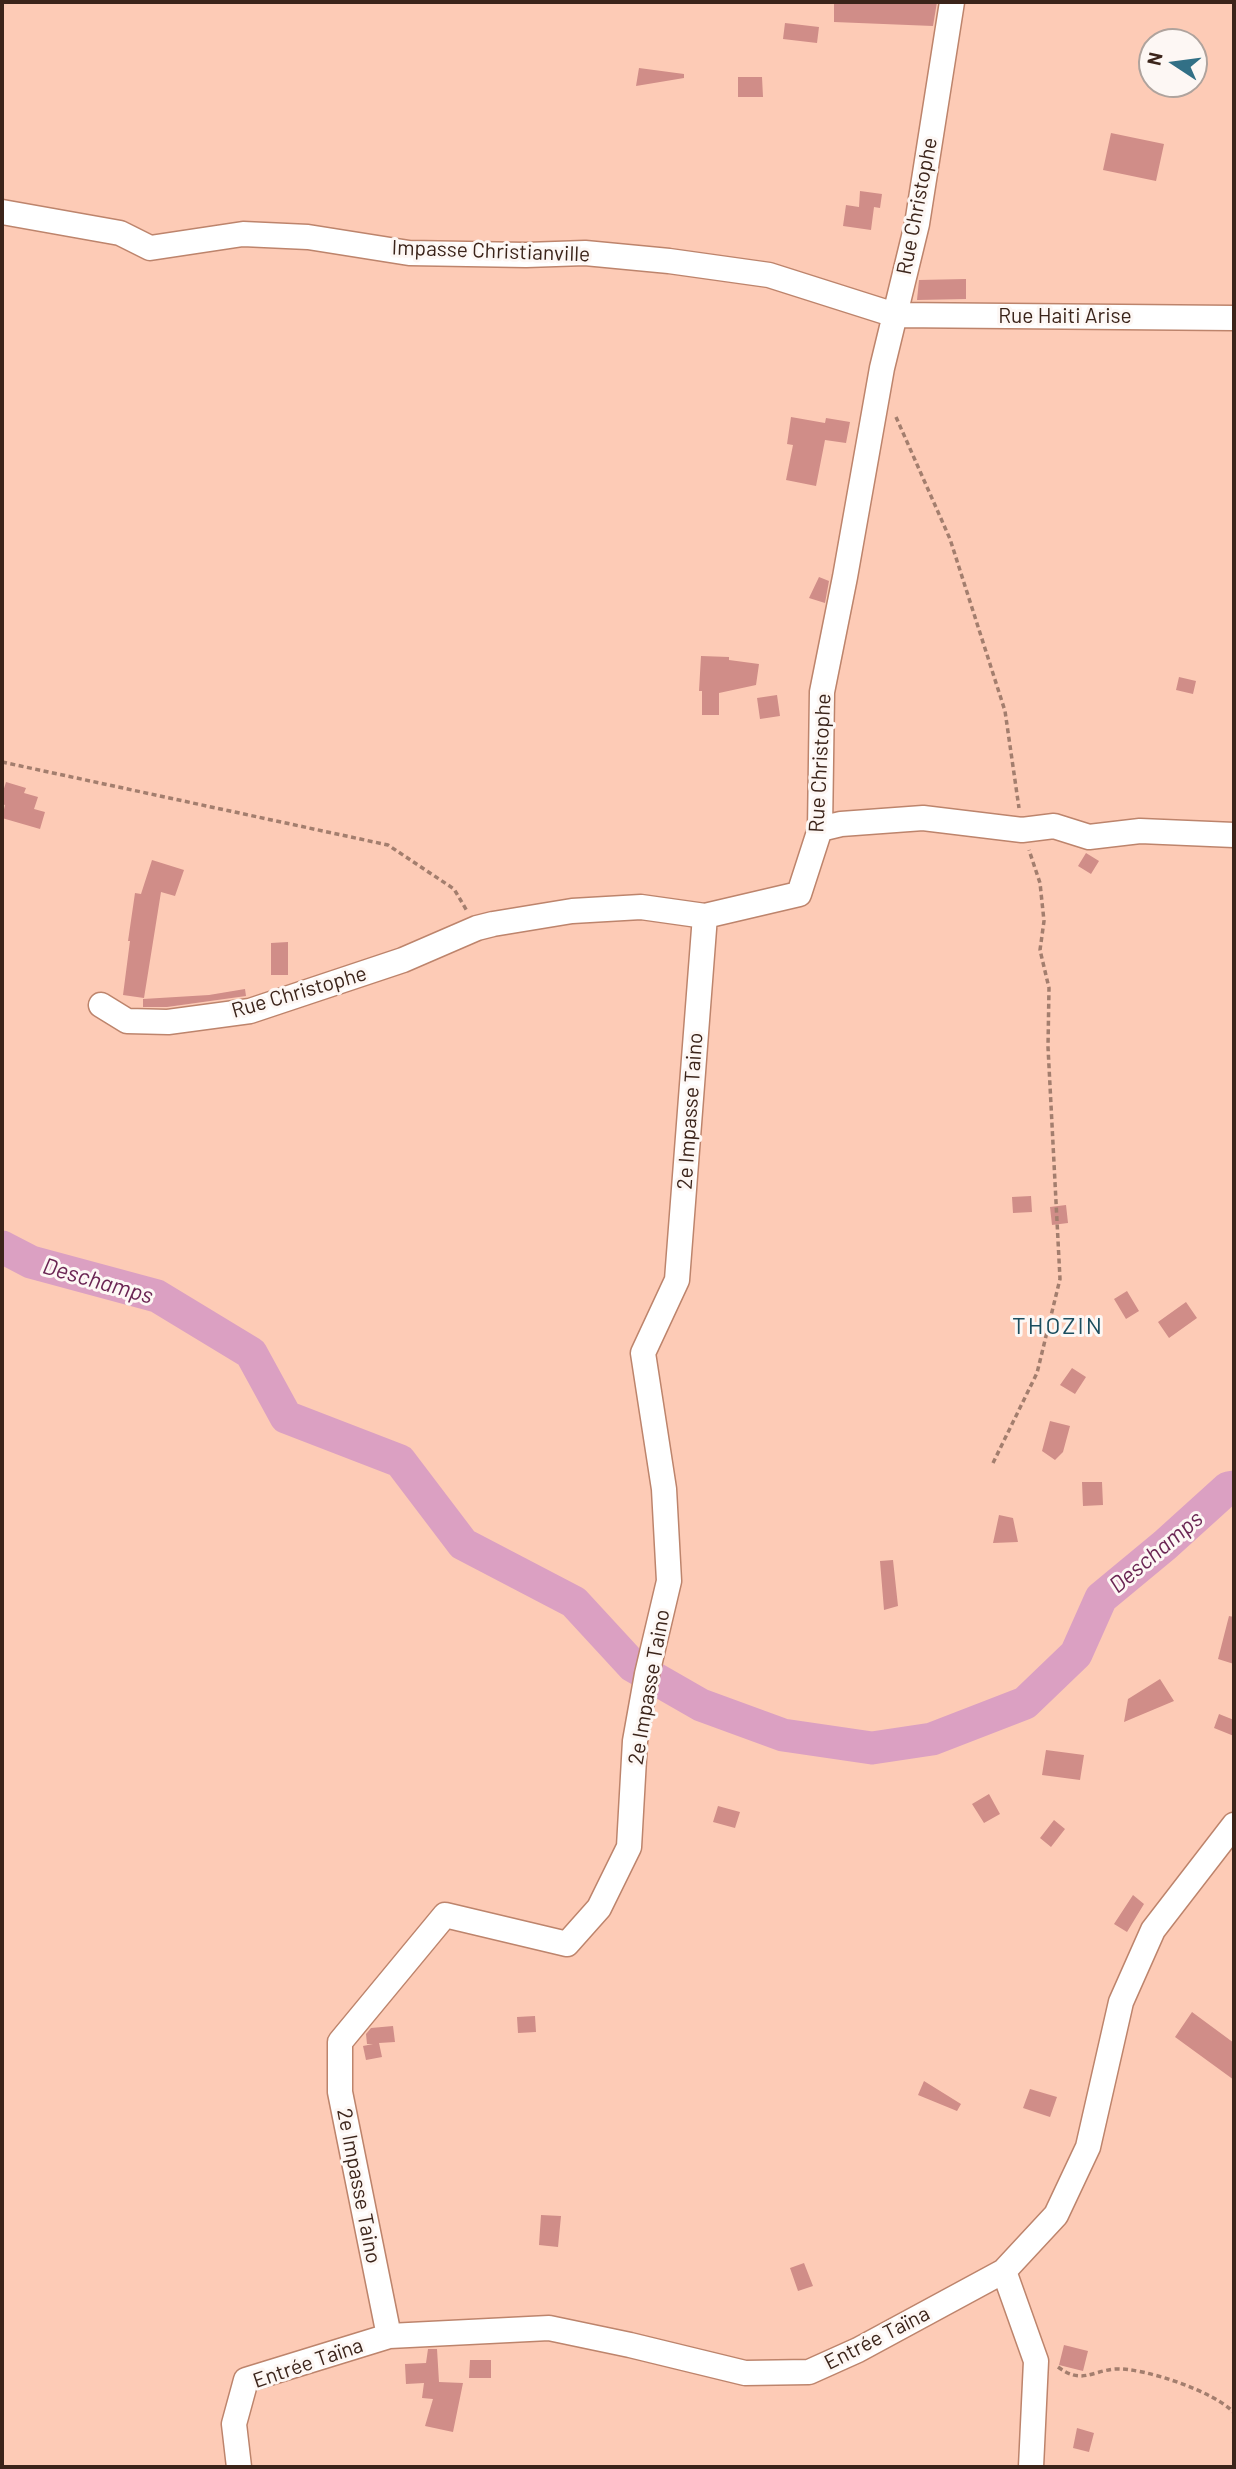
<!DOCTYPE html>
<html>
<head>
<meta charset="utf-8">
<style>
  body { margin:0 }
  #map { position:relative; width:1236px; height:2469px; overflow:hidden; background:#fdcbb6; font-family:Barlow,sans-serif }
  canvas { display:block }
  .frame { position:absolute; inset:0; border:4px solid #3b241a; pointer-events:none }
  .north { position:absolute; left:1138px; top:28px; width:70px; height:70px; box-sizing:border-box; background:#fdf7f4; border:2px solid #afa39d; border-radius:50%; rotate:283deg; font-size:19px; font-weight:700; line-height:28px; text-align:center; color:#3b241a }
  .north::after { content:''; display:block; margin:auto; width:24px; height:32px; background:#327086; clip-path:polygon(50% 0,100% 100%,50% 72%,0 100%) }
</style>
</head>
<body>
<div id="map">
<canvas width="1236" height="2469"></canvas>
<div class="frame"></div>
<div class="north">N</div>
</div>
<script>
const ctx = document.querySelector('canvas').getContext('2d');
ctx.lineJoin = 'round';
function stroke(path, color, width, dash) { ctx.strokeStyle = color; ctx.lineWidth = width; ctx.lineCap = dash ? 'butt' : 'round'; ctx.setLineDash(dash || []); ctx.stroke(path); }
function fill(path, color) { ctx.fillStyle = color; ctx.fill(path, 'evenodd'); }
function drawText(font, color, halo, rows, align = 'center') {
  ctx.font = font + ' Barlow,sans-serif'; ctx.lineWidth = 6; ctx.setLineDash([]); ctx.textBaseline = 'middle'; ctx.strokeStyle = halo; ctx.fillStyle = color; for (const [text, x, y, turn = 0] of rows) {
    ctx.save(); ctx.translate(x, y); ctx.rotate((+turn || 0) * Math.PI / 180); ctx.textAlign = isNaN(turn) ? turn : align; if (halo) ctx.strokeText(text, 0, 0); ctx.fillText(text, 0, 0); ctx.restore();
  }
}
stroke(new Path2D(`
  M 2,1247 L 31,1262 L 157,1296 L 251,1353 L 286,1417 L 400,1461 L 463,1544 L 574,1602 L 633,1666 L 701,1705 L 783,1735 L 872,1748 L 932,1739 L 1025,1703 L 1076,1654 L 1101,1598 L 1165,1545 L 1228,1488 L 1234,1487`), '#dba0c2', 33);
fill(new Path2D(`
  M 834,2 L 937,2 L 933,26 L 834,22 Z
  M 785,23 L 819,27 L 817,43 L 783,39 Z
  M 639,68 L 684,74 L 684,78 L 636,86 Z
  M 738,77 L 762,77 L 763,97 L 738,97 Z
  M 1111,133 L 1164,144 L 1156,181 L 1103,170 Z
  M 860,191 L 882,194 L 880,208 L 874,207 L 871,230 L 843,226 L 846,205 L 859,207 Z
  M 966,279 L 966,299 L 917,300 L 919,280 Z
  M 791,417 L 825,423 L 826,418 L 850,422 L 846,443 L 825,440 L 816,486 L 786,480 L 793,445 L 787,444 Z
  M 819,577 L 829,581 L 825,603 L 809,598 Z
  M 701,656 L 729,657 L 729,660 L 759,664 L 756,685 L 719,693 L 719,715 L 702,715 L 702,691 L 699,691 Z
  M 1179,677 L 1196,681 L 1193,694 L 1176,690 Z
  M 777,695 L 780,716 L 760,719 L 757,698 Z
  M 6,782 L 26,788 L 24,793 L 38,797 L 34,809 L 45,812 L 40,829 L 2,818 L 5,805 L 2,804 L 2,795 Z
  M 1086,853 L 1099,861 L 1091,874 L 1078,866 Z
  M 152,860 L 184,870 L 175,896 L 161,892 L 144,998 L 123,995 L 130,941 L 128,941 L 135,893 L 141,894 Z
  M 288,942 L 288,975 L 271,975 L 271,943 Z
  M 245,989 L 246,996 L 167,1007 L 143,1007 L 143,999 L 209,995 Z
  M 1031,1196 L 1032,1212 L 1013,1213 L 1012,1197 Z
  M 1066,1205 L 1068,1223 L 1052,1225 L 1050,1207 Z
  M 1127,1291 L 1139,1311 L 1126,1319 L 1114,1299 Z
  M 1186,1302 L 1197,1318 L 1169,1338 L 1158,1322 Z
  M 1072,1368 L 1086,1377 L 1075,1394 L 1060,1385 Z
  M 1050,1421 L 1070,1426 L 1063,1452 L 1055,1460 L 1042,1451 Z
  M 1082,1482 L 1102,1482 L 1103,1505 L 1083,1506 Z
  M 999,1515 L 1013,1518 L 1018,1542 L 993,1543 Z
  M 893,1560 L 898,1606 L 884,1610 L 880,1561 Z
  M 1229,1616 L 1234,1617 L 1234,1664 L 1218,1659 Z
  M 1160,1679 L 1174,1701 L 1124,1722 L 1128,1699 Z
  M 1219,1714 L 1234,1720 L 1234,1736 L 1214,1728 Z
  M 1046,1750 L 1084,1755 L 1080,1780 L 1042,1775 Z
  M 989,1794 L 1000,1814 L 984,1823 L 972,1804 Z
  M 718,1806 L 740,1812 L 735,1828 L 713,1822 Z
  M 1054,1820 L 1065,1829 L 1051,1847 L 1040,1838 Z
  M 1133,1895 L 1144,1904 L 1127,1932 L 1114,1924 Z
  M 1192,2012 L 1234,2043 L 1234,2080 L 1175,2037 Z
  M 535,2016 L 536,2032 L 518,2033 L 517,2017 Z
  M 393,2026 L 395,2042 L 379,2043 L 382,2057 L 366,2060 L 363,2046 L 373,2044 L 367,2044 L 366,2034 L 371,2028 Z
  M 924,2081 L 961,2104 L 957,2111 L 918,2095 Z
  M 1030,2089 L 1057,2097 L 1050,2117 L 1023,2108 Z
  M 541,2215 L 561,2216 L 558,2247 L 539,2245 Z
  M 804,2263 L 813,2286 L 798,2291 L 790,2268 Z
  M 1064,2345 L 1088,2351 L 1083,2371 L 1059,2365 Z
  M 428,2349 L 437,2349 L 439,2382 L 463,2383 L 453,2432 L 425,2426 L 433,2399 L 422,2398 L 424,2383 L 406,2384 L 405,2364 L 426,2363 Z
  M 470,2360 L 491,2360 L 491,2378 L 469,2378 Z
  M 1077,2428 L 1094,2433 L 1089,2452 L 1073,2448 Z`), '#d08d88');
const minor = new Path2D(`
  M 2,212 L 120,233 L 150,248 L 243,234 L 308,237 L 409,253 L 526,255 L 585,253 L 669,261 L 769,275 L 895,315 L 1234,318
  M 820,829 L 841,824 L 923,818 L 1022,830 L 1054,826 L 1089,837 L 1140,831 L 1234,835
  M 101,1005 L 127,1021 L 168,1022 L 250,1011 L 403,960 L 477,928 L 493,924 L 572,911 L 641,907 L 705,916 L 799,894 L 820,829 L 822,692 L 845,577 L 882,368 L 917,224 L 952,2
  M 1004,2271 L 1036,2361 L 1031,2467
  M 389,2336 L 340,2092 L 340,2042 L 445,1915 L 567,1944 L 599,1908 L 629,1847 L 635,1741 L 647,1674 L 669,1581 L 664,1489 L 643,1353 L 677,1280 L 705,916
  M 239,2467 L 234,2424 L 246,2380 L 389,2336 L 549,2328 L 630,2345 L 745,2373 L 809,2372 L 858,2350 L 1004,2271 L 1056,2215 L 1088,2147 L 1121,2002 L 1153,1930 L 1234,1825`);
stroke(minor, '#bd846c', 27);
stroke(new Path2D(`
  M 896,417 L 950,539 L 1005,711 L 1019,808
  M 2,762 L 388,845 L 454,889 L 467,911
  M 993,1463 L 1037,1373 L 1060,1279 L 1048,1047 L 1049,988 L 1040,950 L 1044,921 L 1040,883 L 1029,850
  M 1058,2367 C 1081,2384 1090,2372 1114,2369 C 1143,2367 1216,2392 1234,2413`), '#a37e6e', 3.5, [5, 3.5]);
stroke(minor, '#fff', 24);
drawText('21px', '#3b241a', '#fdf7f4', [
  ["Rue Christophe",917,206,-79],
  ["Impasse Christianville",491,251,2],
  ["Rue Haiti Arise",1065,316],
  ["Rue Christophe",820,763,-87],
  ["Rue Christophe",299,992,-16],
  ["2e Impasse Taino",690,1111,-86],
  ["2e Impasse Taino",649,1687,-80],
  ["2e Impasse Taino",359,2186,79],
  ["Entrée Taïna",877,2338,-27],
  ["Entrée Taïna",308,2363,-19]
]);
drawText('italic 23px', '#6a2553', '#fdf7f4', [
  ["Deschamps",98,1281,16],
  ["Deschamps",1156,1552,-40]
]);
ctx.letterSpacing = '2px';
drawText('24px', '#1b4d5e', '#fdf7f4', [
  ["THOZIN",1058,1326]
]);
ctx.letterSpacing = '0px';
</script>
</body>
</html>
